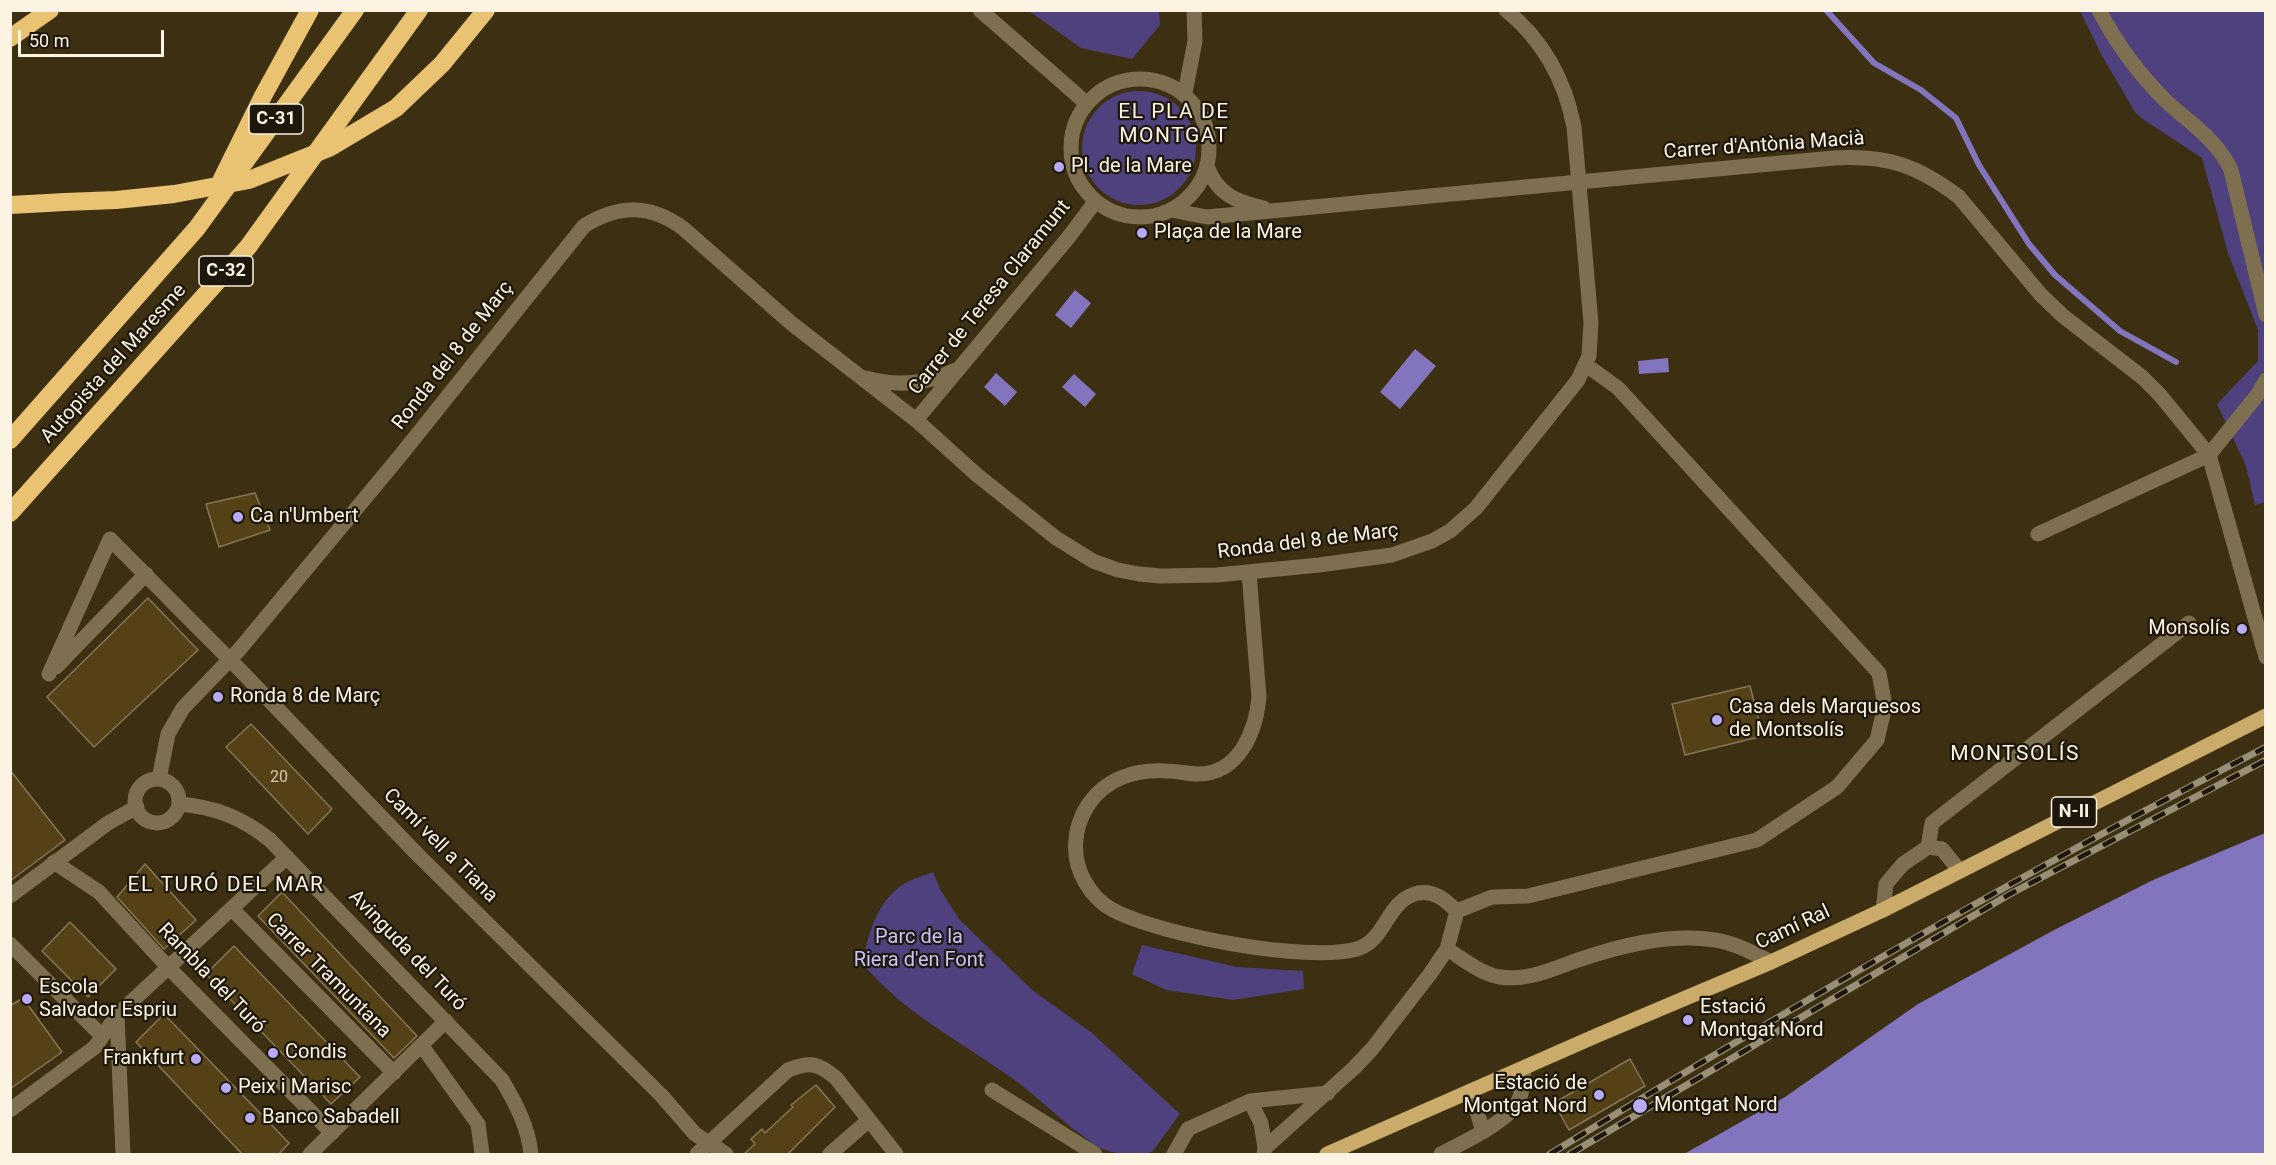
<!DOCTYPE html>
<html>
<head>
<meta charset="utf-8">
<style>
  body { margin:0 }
  #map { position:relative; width:2276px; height:1165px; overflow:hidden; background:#3d2f11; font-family:Roboto,sans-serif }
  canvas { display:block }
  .frame { position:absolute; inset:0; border:12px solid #fcf3e2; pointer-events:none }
  .scale { position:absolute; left:18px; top:30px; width:146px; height:27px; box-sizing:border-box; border:3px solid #fcf3e2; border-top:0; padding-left:8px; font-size:18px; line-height:21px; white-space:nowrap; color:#fcf3e2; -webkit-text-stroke:4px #1e180c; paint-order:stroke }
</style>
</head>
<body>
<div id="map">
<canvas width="2276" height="1165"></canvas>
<div class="frame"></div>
<div class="scale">50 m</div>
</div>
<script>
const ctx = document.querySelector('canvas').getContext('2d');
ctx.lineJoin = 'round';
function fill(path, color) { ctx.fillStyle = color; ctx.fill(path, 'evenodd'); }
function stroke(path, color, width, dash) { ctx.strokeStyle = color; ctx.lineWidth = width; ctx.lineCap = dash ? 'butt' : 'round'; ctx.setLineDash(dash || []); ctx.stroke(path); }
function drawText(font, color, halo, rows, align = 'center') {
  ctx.font = font + ' Roboto,sans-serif'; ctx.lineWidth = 4.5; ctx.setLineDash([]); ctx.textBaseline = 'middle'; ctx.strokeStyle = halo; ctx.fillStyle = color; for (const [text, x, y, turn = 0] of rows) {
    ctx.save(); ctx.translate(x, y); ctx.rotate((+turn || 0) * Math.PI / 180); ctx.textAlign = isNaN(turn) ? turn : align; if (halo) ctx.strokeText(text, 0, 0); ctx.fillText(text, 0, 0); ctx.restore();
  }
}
fill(new Path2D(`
  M 1029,11 L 1159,11 L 1160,25 L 1132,59 L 1081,48 Z
  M 2080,11 L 2265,11 L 2265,502 L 2255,505 L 2246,466 L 2217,404 L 2258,361 L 2258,330 L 2228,253 L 2202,158 L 2144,120 L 2135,112 L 2102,56 Z
  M1082 148a57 57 0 1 1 114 0a57 57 0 1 1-114 0Z
  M 933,872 L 940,889 L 959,919 L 1031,989 L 1092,1033 L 1180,1114 L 1152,1152 C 1135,1156 1118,1155 1102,1149 C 1095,1147 1089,1140 1083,1136 C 1059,1119 1039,1098 1016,1081 C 964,1043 904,1014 863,964 C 867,936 877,902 902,885 C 911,879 923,876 933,872 Z
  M 1142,945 L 1237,967 L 1303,971 L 1304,989 L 1233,1000 L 1166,990 L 1132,974 Z`), '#4e417d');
fill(new Path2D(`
  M 1075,290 L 1091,303 L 1071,328 L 1055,315 Z
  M 1415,349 L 1436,366 L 1400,409 L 1380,392 Z
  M 1668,358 L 1669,372 L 1639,374 L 1638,361 Z
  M 996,373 L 1017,392 L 1005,406 L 984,387 Z
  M 1074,374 L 1096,394 L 1085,407 L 1062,387 Z
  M 2265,833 L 2265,1154 L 1684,1154 L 1785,1097 L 1918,1004 L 2056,929 L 2153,880 Z`), '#8274bd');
stroke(new Path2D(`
  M 1826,10 L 1874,63 L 1921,90 L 1956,118 L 1979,165 L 2029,244 L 2055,275 L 2120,331 L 2176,362`), '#8274bd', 6);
const building = new Path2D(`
  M 255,493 L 270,530 L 219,547 L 206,504 Z
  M 148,598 L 198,650 L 94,747 L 47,697 Z
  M 1750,686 L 1763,736 L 1685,755 L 1672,704 Z
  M 251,724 L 332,809 L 308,834 L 226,747 Z
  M 10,770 L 65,840 L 10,881 Z
  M 145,864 L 196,920 L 164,949 L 117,897 Z
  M 282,892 L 417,1036 L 394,1058 L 258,916 Z
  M 70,922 L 116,969 L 88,997 L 42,951 Z
  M 234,946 L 360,1077 L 331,1104 L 206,974 Z
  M 23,998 L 62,1052 L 10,1089 L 10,1006 Z
  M 164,1014 L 289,1143 L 278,1155 L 243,1155 L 136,1042 Z
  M 1630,1059 L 1645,1086 L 1569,1130 L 1554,1103 Z
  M 816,1085 L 835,1107 L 787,1155 L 743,1155 L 755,1144 L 751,1139 L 762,1129 L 765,1133 L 793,1107 L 791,1105 Z`);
fill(building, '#544115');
stroke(building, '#867657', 1.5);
stroke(new Path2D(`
  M 54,862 L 99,892 L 168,967 L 332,1133`), '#7e6f50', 15);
stroke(new Path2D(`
  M 980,10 L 1085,102
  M 2099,10 C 2116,43 2139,74 2165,100 C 2189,123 2217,139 2231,170 L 2266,315
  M1071 148a69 69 0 1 1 138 0a69 69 0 1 1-138 0Z
  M 1185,93 L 1195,41 L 1194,10
  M 1207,166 C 1217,194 1236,202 1264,208
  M 1171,210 L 1207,217 L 1834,158 C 1887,155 1917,165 1959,197 L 2041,295 L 2063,316 L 2142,377 L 2160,395 L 2209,455 L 2266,657
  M 866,378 C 897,387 927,384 956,370
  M 916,420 L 1068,238 L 1095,202
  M 2038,534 L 2209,455 L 2258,394 L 2266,380
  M 1249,573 L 1259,697 C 1256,731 1239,774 1198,774 C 1188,774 1177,771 1167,771 C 1136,769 1106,778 1088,805 C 1073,828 1071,858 1085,882 C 1092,894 1101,904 1113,910 C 1160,935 1307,963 1357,949 C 1387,940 1386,900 1418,893 C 1435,890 1445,900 1457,911
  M 56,667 L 146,574
  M 49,674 L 110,539 L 243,673 L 418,855 L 661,1095 L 695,1134 L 726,1154
  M 159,779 L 168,734 L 183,708 L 239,650 L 400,456 L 584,226 C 619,204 651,204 684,229 L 791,323 L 916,420 L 977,475 L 1056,538 L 1093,561 L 1118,570 L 1139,574 L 1161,576 L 1217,575 L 1319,565 L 1392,555 L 1432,541 L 1450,531 L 1476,508 L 1578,380 L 1589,356 L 1591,323 L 1574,127 C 1565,80 1544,41 1506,10
  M135 801a22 22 0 1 1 44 0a22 22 0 1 1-44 0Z
  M 179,804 C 215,807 241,817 270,840 L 502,1080 C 516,1104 528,1126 531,1154
  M 1928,847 L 1932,823 L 2189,623
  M 10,896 L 108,823 L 137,807
  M 232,909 L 394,1073
  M 1883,910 L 1886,884 L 1903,864 L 1928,847 L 1942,849 L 1959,870
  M 1457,911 L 1492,897 L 1528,896 L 1757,840 L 1837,787 L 1877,740 L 1885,706 L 1879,673 L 1618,388 L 1586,365
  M 10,944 L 102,1036
  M 1447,949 C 1463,959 1481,974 1500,977 C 1527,981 1550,970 1575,961 C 1619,946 1668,933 1715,940 C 1735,943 1753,953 1771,962
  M 117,1015 L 123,1154
  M 422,1046 L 478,1124 L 482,1154
  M 992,1090 L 1095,1154
  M 1471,1091 L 1483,1132
  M 1250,1101 L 1261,1123 L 1265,1148
  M 10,1110 L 95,1047 L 117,1015 L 287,857
  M 310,1154 L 446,1021
  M 697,1154 L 788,1070 C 810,1061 818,1063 836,1078 L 896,1154
  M 830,1154 L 869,1120
  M 1174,1154 L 1188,1129 L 1250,1101 L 1328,1093
  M 1264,1154 L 1265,1148 L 1354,1068 L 1372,1049 L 1430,974 L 1447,949 L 1457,911
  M 1441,1154 C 1462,1143 1503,1124 1516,1105 C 1523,1096 1523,1079 1524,1068`), '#7e6f50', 15);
stroke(new Path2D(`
  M 1327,1154 L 1598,1035 L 1771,962 L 1883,910 L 2266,716`), '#cbab69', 15);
stroke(new Path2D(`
  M 10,38 L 50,10
  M 222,179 L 263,96 L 310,10
  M 10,205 L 65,202
  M 10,440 L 197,228 L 355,10
  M 10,513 L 248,247 L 419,10`), '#e9c372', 18);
const rail = new Path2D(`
  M 1550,1154 C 1784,1011 2022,873 2266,747
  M 1570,1154 L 2010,894 L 2266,760`);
stroke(rail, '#998e76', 7);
stroke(rail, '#1e180c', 4.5, [14]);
stroke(new Path2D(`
  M 65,202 L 116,200 L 174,194 L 249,180 L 329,148 L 396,108 L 442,64 L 486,10`), '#e9c372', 18);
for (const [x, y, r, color] of [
  [1059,167,6,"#b8abf7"],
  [1142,233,6,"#b8abf7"],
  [238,517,6,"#b8abf7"],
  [2242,629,6,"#b8abf7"],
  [218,697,6,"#b8abf7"],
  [1717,720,6,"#b8abf7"],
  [27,999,6,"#b8abf7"],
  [1688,1020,6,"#b8abf7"],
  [273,1053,6,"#b8abf7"],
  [196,1059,6,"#b8abf7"],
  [226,1088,6,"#b8abf7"],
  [1599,1095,6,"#b8abf7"],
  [1640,1106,8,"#b8abf7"],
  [250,1118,6,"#b8abf7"]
]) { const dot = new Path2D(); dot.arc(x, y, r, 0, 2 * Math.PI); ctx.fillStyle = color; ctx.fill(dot); stroke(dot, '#1e180c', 2); }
drawText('16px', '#d2c6af', null, [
  ["20",279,778]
]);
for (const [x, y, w] of [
  [276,119,54],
  [226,271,54],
  [2074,812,45]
]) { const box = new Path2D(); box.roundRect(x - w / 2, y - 15, w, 30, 4.5); ctx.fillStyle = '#1e180c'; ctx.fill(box); stroke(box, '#fcf3e2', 1.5); }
drawText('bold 18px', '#fcf3e2', null, [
  ["C-31",276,119],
  ["C-32",226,271],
  ["N-II",2074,812]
]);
drawText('20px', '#fcf3e2', '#1e180c', [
  ["Carrer d'Antònia Macià",1764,146,-4],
  ["Carrer de Teresa Claramunt",990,298,-51],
  ["Ronda del 8 de Març",453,356,-52],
  ["Autopista del Maresme",114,364,-48],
  ["Ronda del 8 de Març",1308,542,-7],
  ["Camí vell a Tiana",440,846,45],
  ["Camí Ral",1793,928,-25],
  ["Avinguda del Turó",407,951,46],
  ["Carrer Tramuntana",328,976,45],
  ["Rambla del Turó",211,979,46]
]);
drawText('20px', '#fcf3e2', '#1e180c', [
  ["Pl. de la Mare",1071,167],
  ["Plaça de la Mare",1154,233],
  ["Ca n'Umbert",250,517],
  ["Monsolís",2230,629,"right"],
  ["Ronda 8 de Març",230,697],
  ["Casa dels Marquesos",1729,708],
  ["de Montsolís",1729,731],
  ["Escola",39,988],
  ["Salvador Espriu",39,1011],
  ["Estació",1700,1008],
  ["Montgat Nord",1700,1031],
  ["Condis",285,1053],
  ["Frankfurt",184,1059,"right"],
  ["Estació de",1587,1084,"right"],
  ["Montgat Nord",1587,1107,"right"],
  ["Peix i Marisc",238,1088],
  ["Montgat Nord",1654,1106],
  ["Banco Sabadell",262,1118]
], 'left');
drawText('20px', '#cbc2fd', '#1e180c', [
  ["Parc de la",919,938],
  ["Riera d'en Font",919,961]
]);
ctx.letterSpacing = '1.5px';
drawText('21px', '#fcf3e2', '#1e180c', [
  ["EL PLA DE",1174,113],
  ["MONTGAT",1174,137],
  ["MONTSOLÍS",2015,755],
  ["EL TURÓ DEL MAR",226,886]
]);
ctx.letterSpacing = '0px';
</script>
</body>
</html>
